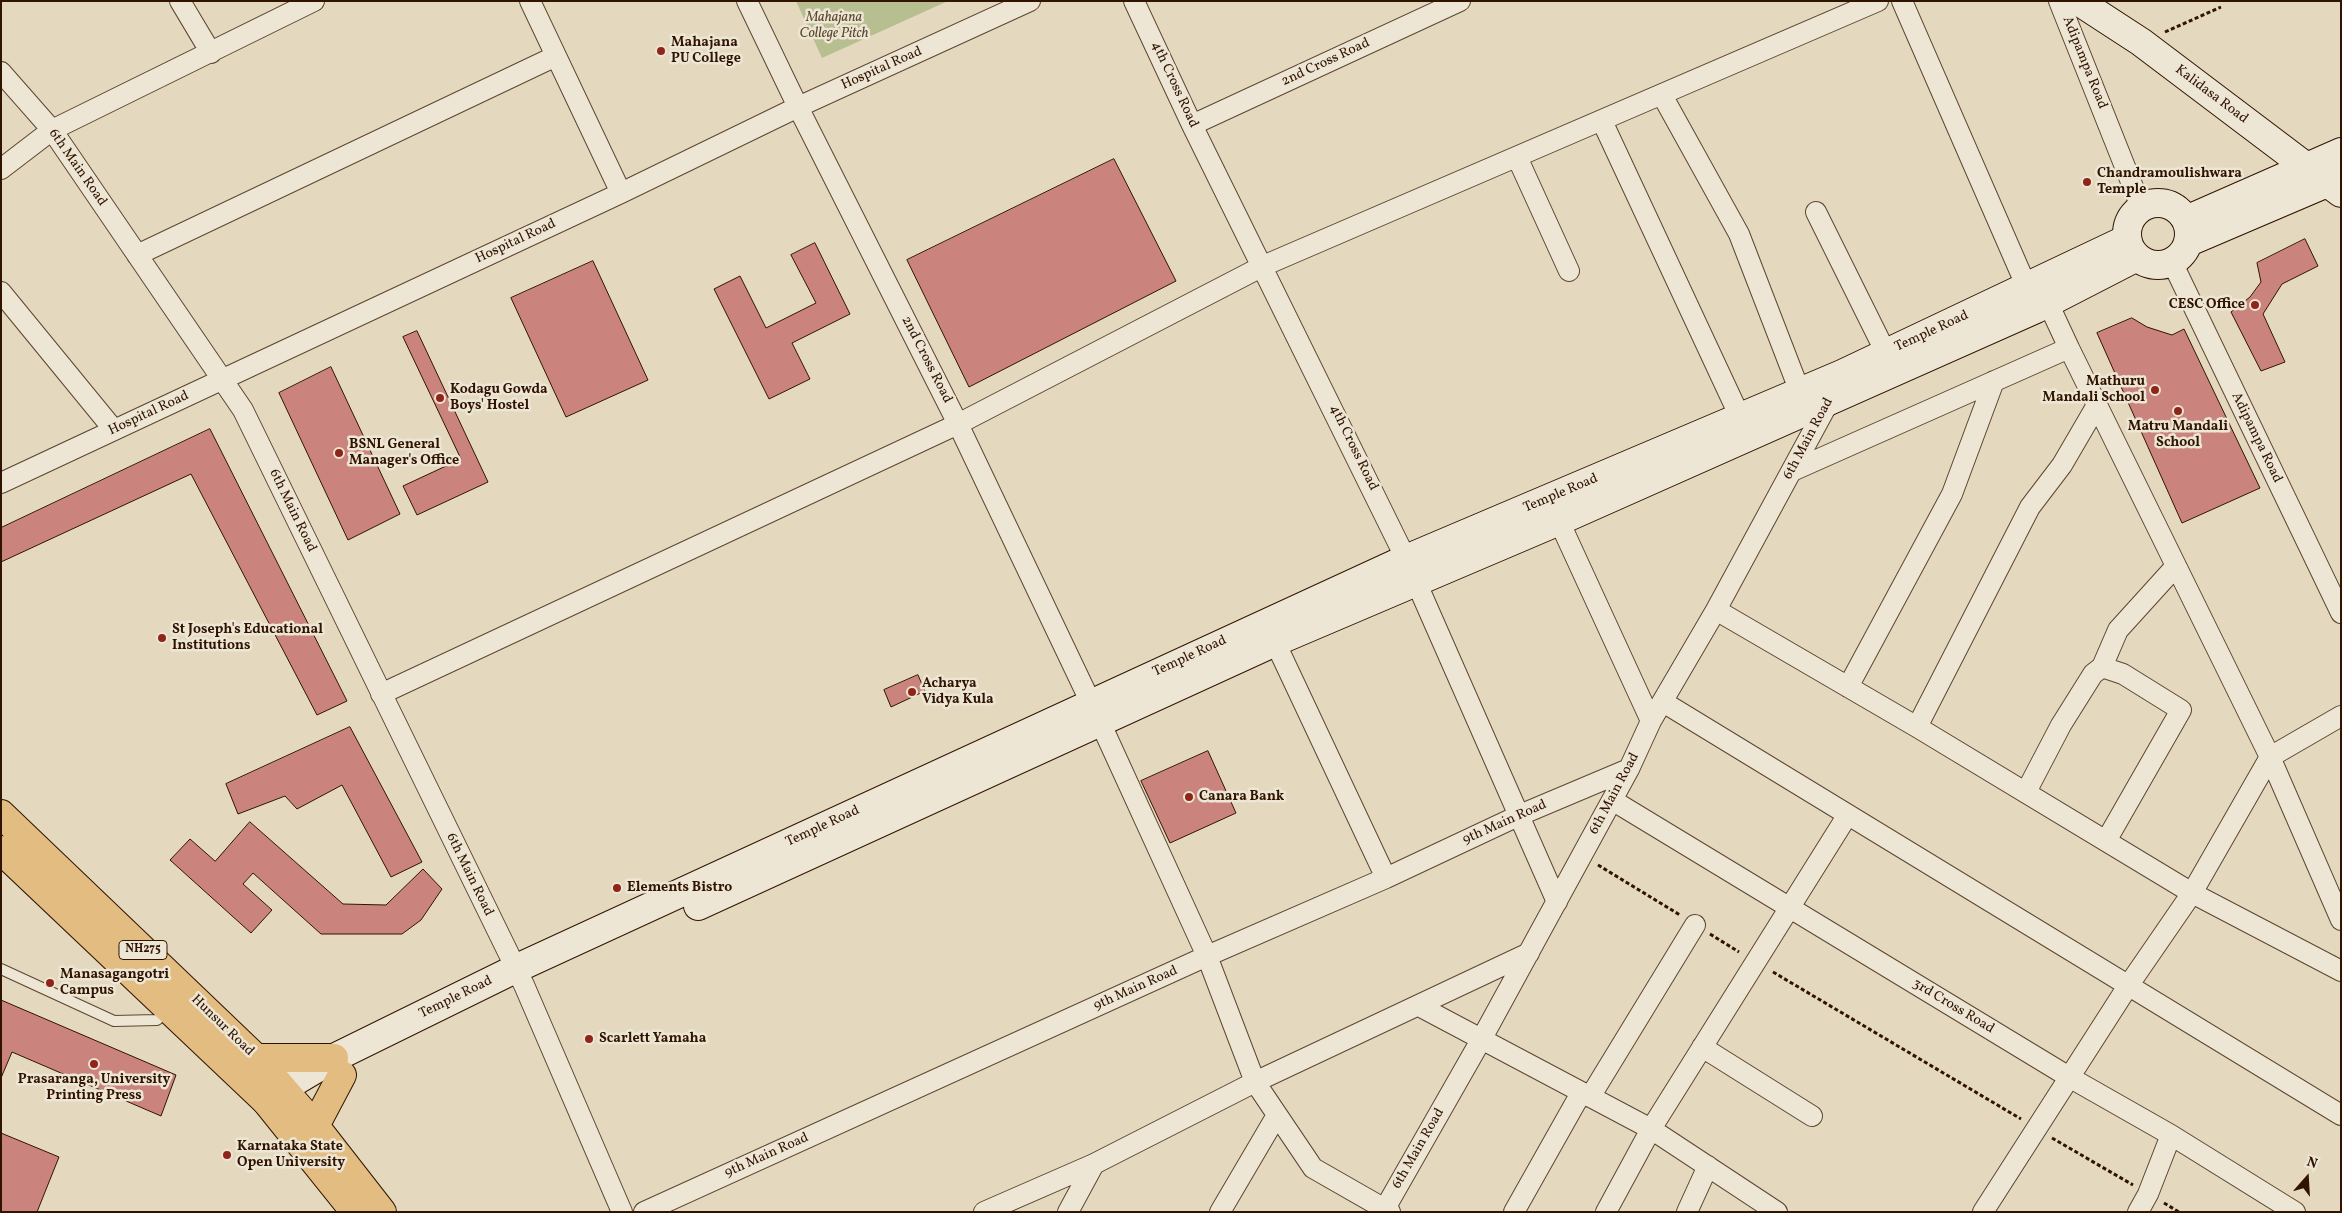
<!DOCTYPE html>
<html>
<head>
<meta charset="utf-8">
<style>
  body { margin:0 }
  #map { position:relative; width:2342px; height:1213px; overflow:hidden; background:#e4d9bf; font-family:Vollkorn,serif }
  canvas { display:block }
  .frame { position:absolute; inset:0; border:2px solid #311400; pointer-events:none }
  .north { position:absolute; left:2282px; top:1153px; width:50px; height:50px; -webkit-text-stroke:4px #ede6d5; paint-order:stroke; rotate:19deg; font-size:14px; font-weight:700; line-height:20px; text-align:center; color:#311400 }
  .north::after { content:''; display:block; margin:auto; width:18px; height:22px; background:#311400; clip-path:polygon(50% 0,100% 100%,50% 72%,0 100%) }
</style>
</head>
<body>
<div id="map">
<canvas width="2342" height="1213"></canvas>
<div class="frame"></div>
<div class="north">N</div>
</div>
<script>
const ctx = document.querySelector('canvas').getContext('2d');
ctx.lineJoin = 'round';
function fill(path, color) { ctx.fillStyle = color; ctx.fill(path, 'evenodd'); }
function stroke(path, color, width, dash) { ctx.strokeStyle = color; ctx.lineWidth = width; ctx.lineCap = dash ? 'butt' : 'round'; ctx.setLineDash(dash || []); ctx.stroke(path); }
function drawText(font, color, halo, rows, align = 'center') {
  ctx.font = font + ' Vollkorn,serif'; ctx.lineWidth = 5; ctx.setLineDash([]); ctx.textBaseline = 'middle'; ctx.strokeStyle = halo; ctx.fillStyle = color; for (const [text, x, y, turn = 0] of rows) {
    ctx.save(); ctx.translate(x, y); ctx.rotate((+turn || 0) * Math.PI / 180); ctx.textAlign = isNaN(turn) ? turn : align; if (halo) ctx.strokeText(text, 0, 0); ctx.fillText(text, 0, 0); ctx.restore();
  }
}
fill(new Path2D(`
  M 796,1 L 948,1 L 822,58 Z`), '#b7be90');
const building = new Path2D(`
  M 1114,159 L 1176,281 L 969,387 L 907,260 Z
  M 2305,239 L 2318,266 L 2282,284 L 2263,314 L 2285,362 L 2261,371 L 2231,312 L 2250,297 L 2261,282 L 2257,263 Z
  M 815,243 L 850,314 L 792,343 L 810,379 L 769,399 L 714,289 L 740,276 L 766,328 L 816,303 L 791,255 Z
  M 593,261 L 648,380 L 566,417 L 511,298 Z
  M 2132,318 L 2147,327 L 2172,335 L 2184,329 L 2260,488 L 2182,523 L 2097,333 Z
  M 417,331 L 488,482 L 417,515 L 403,486 L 461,459 L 403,337 Z
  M 331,367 L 400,514 L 348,540 L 279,393 Z
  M 210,429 L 347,701 L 317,715 L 191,474 L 1,562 L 1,528 Z
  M 918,675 L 925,691 L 891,707 L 884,690 Z
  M 350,727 L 422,862 L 391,877 L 342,785 L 297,809 L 285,796 L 238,814 L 226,784 Z
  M 1208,751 L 1236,813 L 1170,843 L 1141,781 Z
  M 250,822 L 343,904 L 386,905 L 423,869 L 442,889 L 421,920 L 402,934 L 321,934 L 253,873 L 243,884 L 272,910 L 251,933 L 170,860 L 190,839 L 215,861 Z
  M 1,1000 L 176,1075 L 161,1116 L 12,1052 L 1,1078 Z
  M 1,1133 L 59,1157 L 37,1212 L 1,1212 Z`);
fill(building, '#ca847d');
stroke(building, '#311400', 1);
const lane = new Path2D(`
  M 1,969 L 114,1021 L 157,1020 L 167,1010`);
const street = new Path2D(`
  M 180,1 L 211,53
  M 530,1 L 621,193
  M 747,1 L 798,107 L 958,424 L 1100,722 L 1207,956 L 1255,1082 L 1313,1168 L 1390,1212
  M 1134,1 L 1192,125 L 1406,559 L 1557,902
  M 1902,1 L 2032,299
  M 2059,1 L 2141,207
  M 1,72 L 52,130 L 243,410 L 524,985 L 622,1212
  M 1662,95 L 1739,234 L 1800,392
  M 1602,121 L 1740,417
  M 1192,125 L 1460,1
  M 1517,157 L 1569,271
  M 1,169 L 52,130 L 314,1
  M 1816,212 L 1886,353
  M 137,255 L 556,56
  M 2172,262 L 2341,613
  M 1,292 L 114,430
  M 2048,303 L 2069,348
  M 1792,471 L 2069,348 L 2270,757 L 2341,920
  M 1,483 L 621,193 L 798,107 L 1030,1
  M 1559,521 L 1651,721
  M 1716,610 L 1917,727 L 2192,893 L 2341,971
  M 1275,642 L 1386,878
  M 2102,667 L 2123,674 L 2181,710 L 2106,841
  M 1848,687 L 1952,494 L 1994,381
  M 381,694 L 958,424 L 1263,266 L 1878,1
  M 1663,702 L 2341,1115
  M 1917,727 L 2030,507 L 2062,465 L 2097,405
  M 2026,792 L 2061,725 L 2093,674 L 2102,667 L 2118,630 L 2176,566
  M 1612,800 L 2069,1077 L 2171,1135 L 2295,1212
  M 1419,1006 L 1651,1129 L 1777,1212
  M 1702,1047 L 1812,1116
  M 1590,1097 L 1695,925
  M 644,1212 L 1207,956 L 1386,878 L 1520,815 L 1629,769
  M 984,1212 L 1094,1164 L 1255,1082 L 1529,953
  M 1068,1212 L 1094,1164
  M 1220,1212 L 1277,1115
  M 1383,1212 L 1481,1040 L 1629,769 L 1651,721 L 1716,610 L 1832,396
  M 1514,1212 L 1581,1093
  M 1606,1212 L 1651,1129 L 1847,816
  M 1687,1212 L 1708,1166
  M 1983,1212 L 2128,986 L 2192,893 L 2270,757 L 2341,716
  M 2138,1212 L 2148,1194 L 2171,1135`);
const secondary = new Path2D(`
  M 2078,1 L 2141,42 L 2341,193
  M2127 234a31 31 0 1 1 62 0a31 31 0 1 1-62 0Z
  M 2186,220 L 2341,152
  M 2189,242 L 2341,177
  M 698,906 L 1275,642 L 1559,521 L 2036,309 L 2137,257
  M 266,1101 L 282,1089 L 334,1058 L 515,969 L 1406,559 L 1842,374 L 2127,239`);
const primary = new Path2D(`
  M 1,814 L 256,1058 L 315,1126 L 382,1212
  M 1,850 L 266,1101 L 355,1212
  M 256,1058 L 334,1058
  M 315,1126 L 342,1075`);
stroke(lane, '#5e4530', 12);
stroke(street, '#5e4530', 22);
stroke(secondary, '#311400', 30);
stroke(primary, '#311400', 30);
stroke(new Path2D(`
  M 2165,32 L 2221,7
  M 1598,865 L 1680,915
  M 1710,934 L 1739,952
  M 1773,972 L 2021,1119
  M 2052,1138 L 2133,1185
  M 2164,1203 L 2179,1212`), '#311400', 3, [4, 2.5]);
stroke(lane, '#ede6d5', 10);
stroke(street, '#ede6d5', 20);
stroke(secondary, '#ede6d5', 28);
stroke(primary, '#e2bc80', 28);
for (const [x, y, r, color] of [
  [661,51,5,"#8f2418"],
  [2087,182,5,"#8f2418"],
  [2255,305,5,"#8f2418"],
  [2155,390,5,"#8f2418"],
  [440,398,5,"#8f2418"],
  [2178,411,5,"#8f2418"],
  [339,453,5,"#8f2418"],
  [162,638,5,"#8f2418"],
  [912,692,5,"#8f2418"],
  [1189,797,5,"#8f2418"],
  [617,888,5,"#8f2418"],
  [50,983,5,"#8f2418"],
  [589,1039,5,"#8f2418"],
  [94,1064,5,"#8f2418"],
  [227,1155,5,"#8f2418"]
]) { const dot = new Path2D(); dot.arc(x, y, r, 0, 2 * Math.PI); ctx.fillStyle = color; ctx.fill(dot); stroke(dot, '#ede6d5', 2); }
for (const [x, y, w] of [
  [143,950,48]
]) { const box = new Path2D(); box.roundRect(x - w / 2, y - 9.5, w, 19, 4); ctx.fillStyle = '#ede6d5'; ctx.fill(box); stroke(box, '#311400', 1); }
drawText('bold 12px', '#311400', null, [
  ["NH275",143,950]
]);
drawText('italic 14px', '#59472b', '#ede6d5', [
  ["Mahajana",834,18],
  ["College Pitch",834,34]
]);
drawText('bold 14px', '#311400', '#ede6d5', [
  ["Mahajana",671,43],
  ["PU College",671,59],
  ["Chandramoulishwara",2097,174],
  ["Temple",2097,190],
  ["CESC Office",2245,305,"right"],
  ["Mathuru",2145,382,"right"],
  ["Mandali School",2145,398,"right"],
  ["Kodagu Gowda",450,390],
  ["Boys' Hostel",450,406],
  ["Matru Mandali",2178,427,"center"],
  ["School",2178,443,"center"],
  ["BSNL General",349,445],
  ["Manager's Office",349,461],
  ["St Joseph's Educational",172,630],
  ["Institutions",172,646],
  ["Acharya",922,684],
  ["Vidya Kula",922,700],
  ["Canara Bank",1199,797],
  ["Elements Bistro",627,888],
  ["Manasagangotri",60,975],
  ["Campus",60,991],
  ["Scarlett Yamaha",599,1039],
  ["Prasaranga, University",94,1080,"center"],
  ["Printing Press",94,1096,"center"],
  ["Karnataka State",237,1147],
  ["Open University",237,1163]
], 'left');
drawText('14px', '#311400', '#ede6d5', [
  ["2nd Cross Road",1326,63,-25],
  ["Adipampa Road",2084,63,68],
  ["Hospital Road",882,69,-24],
  ["4th Cross Road",1174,85,65],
  ["Kalidasa Road",2211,95,37],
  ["6th Main Road",77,168,55],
  ["Hospital Road",516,242,-25],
  ["Temple Road",1932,332,-25],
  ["2nd Cross Road",926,360,63],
  ["Hospital Road",149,414,-25],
  ["Adipampa Road",2256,438,64],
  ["6th Main Road",1809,439,-62],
  ["4th Cross Road",1353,448,64],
  ["Temple Road",1561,494,-23],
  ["6th Main Road",292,511,64],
  ["Temple Road",1190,657,-25],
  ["6th Main Road",1615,794,-62],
  ["9th Main Road",1505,823,-24],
  ["Temple Road",823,827,-25],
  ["6th Main Road",469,875,64],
  ["9th Main Road",1136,989,-24],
  ["Temple Road",456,998,-26],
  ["3rd Cross Road",1953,1007,31],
  ["Hunsur Road",222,1026,44],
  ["6th Main Road",1419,1149,-60],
  ["9th Main Road",767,1156,-24]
]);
</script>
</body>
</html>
